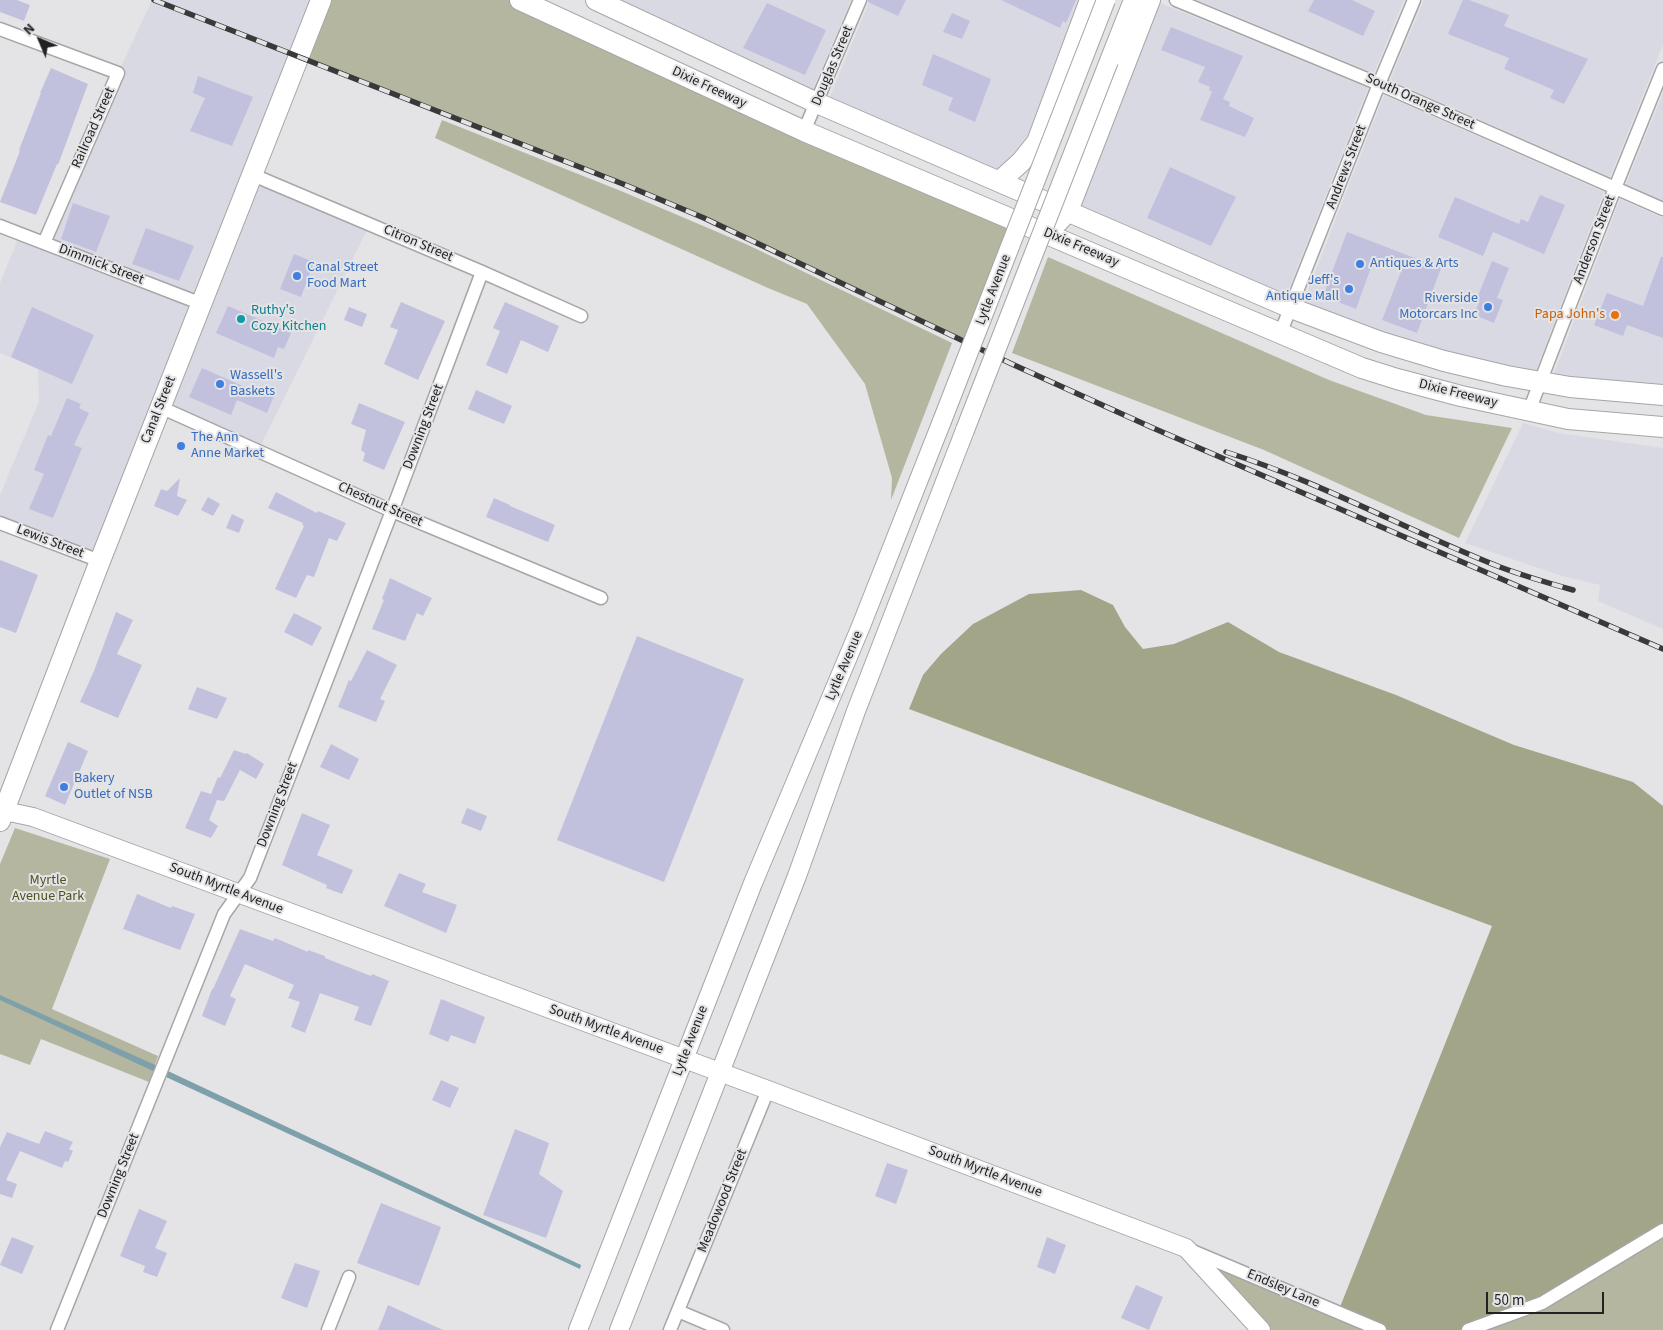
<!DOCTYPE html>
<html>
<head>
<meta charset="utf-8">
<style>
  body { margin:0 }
  #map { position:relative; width:1663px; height:1330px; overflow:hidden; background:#e4e4e6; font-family:"Source Sans 3",sans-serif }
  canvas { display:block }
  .north { position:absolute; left:15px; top:15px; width:50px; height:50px; -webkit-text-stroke:4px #e4e4e6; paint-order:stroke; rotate:315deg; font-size:14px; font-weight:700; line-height:20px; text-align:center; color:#222223 }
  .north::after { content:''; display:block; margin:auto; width:18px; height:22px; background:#222223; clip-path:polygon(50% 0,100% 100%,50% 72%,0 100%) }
  .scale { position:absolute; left:1486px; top:1292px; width:118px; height:22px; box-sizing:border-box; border:2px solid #222223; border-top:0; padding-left:6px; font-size:15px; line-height:18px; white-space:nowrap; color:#222223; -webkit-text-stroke:4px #e4e4e6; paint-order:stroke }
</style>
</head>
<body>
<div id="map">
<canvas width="1663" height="1330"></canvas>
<div class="north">N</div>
<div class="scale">50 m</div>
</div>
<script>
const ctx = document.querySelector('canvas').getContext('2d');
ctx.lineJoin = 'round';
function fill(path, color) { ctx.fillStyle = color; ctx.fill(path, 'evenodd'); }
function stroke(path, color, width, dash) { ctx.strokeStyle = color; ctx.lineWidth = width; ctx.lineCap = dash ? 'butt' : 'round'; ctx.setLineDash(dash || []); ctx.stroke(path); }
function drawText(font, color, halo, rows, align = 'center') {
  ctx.font = font + ' "Source Sans 3",sans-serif'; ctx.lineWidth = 4; ctx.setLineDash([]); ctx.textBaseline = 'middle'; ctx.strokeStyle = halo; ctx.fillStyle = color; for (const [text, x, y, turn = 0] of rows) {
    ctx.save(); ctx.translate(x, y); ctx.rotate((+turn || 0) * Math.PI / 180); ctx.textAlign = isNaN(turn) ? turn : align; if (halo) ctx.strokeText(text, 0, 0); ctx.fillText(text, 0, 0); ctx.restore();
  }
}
fill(new Path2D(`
  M 152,0 L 321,0 L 253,175 L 370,224 L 258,451 L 160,408 L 100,561 L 0,523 L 0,495 L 39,401 L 38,369 L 0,353 L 0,283 L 20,234 L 43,243 L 118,73 Z
  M 615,0 L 851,0 L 812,91 Z
  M 870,0 L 1080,0 L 1029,137 L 1014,156 L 998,171 L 829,99 Z
  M 1197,0 L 1404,0 L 1374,73 Z
  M 1424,0 L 1663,0 L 1663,45 L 1610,177 L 1390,80 Z
  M 1158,2 L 1368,88 L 1286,296 L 1079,207 Z
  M 1663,93 L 1663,201 L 1626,184 Z
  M 1384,95 L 1604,192 L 1535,373 L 1415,344 L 1303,303 Z
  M 1620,199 L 1663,218 L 1663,386 L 1553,376 Z
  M 1523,423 L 1559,433 L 1663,448 L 1663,629 L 1598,601 L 1600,585 L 1562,576 L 1465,543 Z`), '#d9d9e3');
fill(new Path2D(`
  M 321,0 L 520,0 L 1016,221 L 972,345 L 750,239 L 623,184 L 299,57 Z
  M 442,120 L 621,191 L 748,245 L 952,343 L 891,500 L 892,478 L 865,384 L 807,304 L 768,288 L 435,138 Z
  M 1048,257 L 1329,380 L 1426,415 L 1512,428 L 1459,538 L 1264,450 L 1012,353 Z
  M 15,828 L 110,859 L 52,1009 L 158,1056 L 149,1082 L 41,1039 L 30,1065 L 0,1054 L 0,864 Z
  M 1663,1230 L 1663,1330 L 1468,1330 Z
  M 1186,1248 L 1380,1330 L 1261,1330 Z`), '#b4b69f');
fill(new Path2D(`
  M 1081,590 L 1113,605 L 1125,627 L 1143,649 L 1174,644 L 1228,622 L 1279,652 L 1396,695 L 1514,745 L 1633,782 L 1663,806 L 1663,1230 L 1542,1303 L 1468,1330 L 1380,1330 L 1338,1312 L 1492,926 L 909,709 L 923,675 L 941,654 L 973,624 L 1029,594 Z`), '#a2a587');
fill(new Path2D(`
  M 0,995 L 153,1064 L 581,1265 L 580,1269 L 0,1000 Z`), '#7da0aa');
fill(new Path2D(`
  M 0,0 L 17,0 L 30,5 L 24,21 L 0,12 Z
  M 868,0 L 906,0 L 898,16 L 868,2 Z
  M 1001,0 L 1076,0 L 1066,23 L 1063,21 L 1060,28 Z
  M 1314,0 L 1352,0 L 1375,11 L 1363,36 L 1308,11 Z
  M 1463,0 L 1469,0 L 1509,15 L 1504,26 L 1588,59 L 1564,104 L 1550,98 L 1554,90 L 1504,69 L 1509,58 L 1448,34 Z
  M 767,3 L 826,30 L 805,75 L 743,48 Z
  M 952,13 L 970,21 L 962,39 L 943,32 Z
  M 1171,27 L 1243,56 L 1223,99 L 1230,102 L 1229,106 L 1254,118 L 1245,137 L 1200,120 L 1212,92 L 1209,90 L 1210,87 L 1198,82 L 1205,67 L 1161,50 Z
  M 933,54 L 991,79 L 975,122 L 948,110 L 953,98 L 922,85 Z
  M 51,68 L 88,84 L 58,165 L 57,164 L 36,215 L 0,202 L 20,151 L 19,150 L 41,93 L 40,93 Z
  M 198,76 L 253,97 L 232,146 L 190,131 L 205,98 L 193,93 Z
  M 1170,167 L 1236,197 L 1211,246 L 1147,218 Z
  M 1540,195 L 1565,205 L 1544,254 L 1493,232 L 1483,256 L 1438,237 L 1455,197 L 1519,224 L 1521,219 L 1528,222 Z
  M 73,203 L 110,216 L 96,252 L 61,239 Z
  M 146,228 L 194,246 L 179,281 L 132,264 Z
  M 1347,232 L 1441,268 L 1417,333 L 1382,320 L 1402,269 L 1374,259 L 1356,309 L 1323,296 Z
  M 294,254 L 314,262 L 301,297 L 280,289 Z
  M 1661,257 L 1663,257 L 1663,338 L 1627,325 L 1623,336 L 1594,325 L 1607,293 L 1643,306 Z
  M 1492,261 L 1509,268 L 1497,298 L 1503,300 L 1494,323 L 1474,315 L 1479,302 L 1476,301 Z
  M 401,302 L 445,321 L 418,380 L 384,364 L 398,330 L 390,327 Z
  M 505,302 L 559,326 L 548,352 L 521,340 L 507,374 L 486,365 L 500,331 L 493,328 Z
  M 228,306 L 291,333 L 284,349 L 278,347 L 274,358 L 216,333 Z
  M 32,307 L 94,335 L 72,384 L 11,357 Z
  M 349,307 L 367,314 L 362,327 L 344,320 Z
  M 202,368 L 261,394 L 262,390 L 274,396 L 267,413 L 237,400 L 231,415 L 189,397 Z
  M 476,390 L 512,406 L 504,424 L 468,409 Z
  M 67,398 L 81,404 L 79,408 L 89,413 L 74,445 L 82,448 L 53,518 L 29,509 L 44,474 L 34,470 L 48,435 L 51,436 Z
  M 359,403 L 405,422 L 384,470 L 363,461 L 365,453 L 361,450 L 366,430 L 351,424 Z
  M 180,478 L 177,496 L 187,500 L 178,516 L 154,506 L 161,489 L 167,491 Z
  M 276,492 L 317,513 L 318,511 L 346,523 L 337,541 L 329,538 L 314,577 L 307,575 L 296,598 L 275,589 L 304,526 L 302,525 L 303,523 L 268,508 Z
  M 208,497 L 220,504 L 213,516 L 201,510 Z
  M 494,498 L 510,505 L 510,506 L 555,525 L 548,542 L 486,517 Z
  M 232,514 L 244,520 L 239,533 L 226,528 Z
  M 0,560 L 38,575 L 16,633 L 0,627 Z
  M 390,578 L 432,598 L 423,616 L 417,613 L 405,641 L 372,629 L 384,600 L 382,599 Z
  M 116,612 L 133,620 L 117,654 L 142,665 L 118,718 L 80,702 L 94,671 Z
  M 294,613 L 322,627 L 312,646 L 284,632 Z
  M 637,636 L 744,679 L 664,882 L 557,840 Z
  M 367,650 L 397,665 L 380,699 L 385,701 L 376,722 L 338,707 L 349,680 L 351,681 Z
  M 197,687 L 227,698 L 217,719 L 188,709 Z
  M 68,742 L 88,751 L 65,805 L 45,796 Z
  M 331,744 L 359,759 L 349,780 L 320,767 Z
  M 234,750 L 246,754 L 247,753 L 264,764 L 256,779 L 240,770 L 224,801 L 217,800 L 209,820 L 218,826 L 211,838 L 185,828 L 201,791 L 211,794 L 218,777 L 220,778 Z
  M 467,808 L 487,816 L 481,831 L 461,823 Z
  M 302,813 L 330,825 L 317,855 L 353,870 L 342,894 L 326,888 L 327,885 L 282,865 Z
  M 399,873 L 426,884 L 422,892 L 457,905 L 446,933 L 384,906 Z
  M 137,894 L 171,908 L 172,906 L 195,914 L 180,950 L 123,929 Z
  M 240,929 L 273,941 L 275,938 L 308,952 L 308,950 L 325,956 L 325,958 L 371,976 L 372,974 L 389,981 L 371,1026 L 354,1020 L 359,1007 L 320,993 L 305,1033 L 291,1027 L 300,1002 L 288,998 L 294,985 L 245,964 L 230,996 L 236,999 L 225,1026 L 202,1016 L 212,989 L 213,989 Z
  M 441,999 L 485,1017 L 475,1044 L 451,1035 L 448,1042 L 429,1034 Z
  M 441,1080 L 459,1088 L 450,1108 L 432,1100 Z
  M 515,1129 L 549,1143 L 539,1174 L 563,1191 L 546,1238 L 483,1215 Z
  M 45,1131 L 73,1142 L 69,1149 L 73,1151 L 68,1162 L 65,1161 L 62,1168 L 20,1151 L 6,1180 L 17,1184 L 12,1198 L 0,1194 L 0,1147 L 7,1132 L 39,1144 Z
  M 887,1163 L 908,1170 L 896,1204 L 875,1196 Z
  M 381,1203 L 441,1227 L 419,1286 L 357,1263 Z
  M 139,1209 L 167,1221 L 155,1248 L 167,1253 L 157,1277 L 143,1272 L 145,1266 L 120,1256 Z
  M 12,1237 L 34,1246 L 22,1274 L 0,1265 Z
  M 1047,1237 L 1066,1245 L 1055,1274 L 1037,1267 Z
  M 295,1263 L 320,1271 L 307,1308 L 281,1298 Z
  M 1136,1285 L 1163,1297 L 1149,1330 L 1121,1318 Z
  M 388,1305 L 443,1330 L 378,1330 Z`), '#c1c1de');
const street = new Path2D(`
  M 1176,0 L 1379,84 L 1663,209
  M 0,29 L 118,73 L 44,243
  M 804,131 L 860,0
  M 253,175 L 482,272 L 581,316
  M 0,226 L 202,304
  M 1280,334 L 1379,84 L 1414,0
  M 160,407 L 392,511 L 601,598
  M 1529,411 L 1615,188 L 1663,69
  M 0,523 L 100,561
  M 1190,1250 L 1380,1330
  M 678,1311 L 723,1330
  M 57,1330 L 224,914 L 250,878 L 392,511 L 482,272
  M 328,1330 L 349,1277
  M 670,1330 L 768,1090
  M 1468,1330 L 1542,1303 L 1663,1230`);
const secondary = new Path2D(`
  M 1109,61 L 1133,0
  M 0,810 L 33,817 L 768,1090 L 1186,1248 L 1261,1330
  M 578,1330 L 753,883 L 861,626 L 942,421
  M 619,1330 L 797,876 L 856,711 L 965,430`);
const primary = new Path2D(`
  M 520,0 L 804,131 L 1362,368 L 1397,379 L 1461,396 L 1568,419 L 1663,427
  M 596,0 L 817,103 L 1291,308 L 1381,342 L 1444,361 L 1507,376 L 1570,387 L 1663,395
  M 1000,181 L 1021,162 L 1037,142 L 1090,0
  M 1058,222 L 1068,211 L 1150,0
  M 0,821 L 100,561 L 321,0`);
stroke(street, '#a6a6a8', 15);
stroke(secondary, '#a6a6a8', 20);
stroke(primary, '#a6a6a8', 22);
stroke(street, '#fff', 12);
stroke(secondary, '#fff', 18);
stroke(primary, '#fff', 20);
const rail = new Path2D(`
  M 154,0 L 623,184 L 704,218 L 1014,365 L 1153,428 L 1663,649
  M 1226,452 C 1321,482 1408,531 1500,567 C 1524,576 1548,583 1573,590`);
stroke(rail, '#39393a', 5.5);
stroke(rail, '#e4e4e6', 4, [11]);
const secondaryBridge = new Path2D(`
  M 942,421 L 1106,0
  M 965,430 L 1109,61`);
stroke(secondaryBridge, '#a6a6a8', 20, []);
stroke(secondaryBridge, '#fff', 18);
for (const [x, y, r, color] of [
  [1360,264,5,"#3f7fe0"],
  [297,276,5,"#3f7fe0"],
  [1349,289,5,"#3f7fe0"],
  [1488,307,5,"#3f7fe0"],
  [1615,315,5,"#e8710a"],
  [241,319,5,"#0f9aa8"],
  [220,384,5,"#3f7fe0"],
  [181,446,5,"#3f7fe0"],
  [64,787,5,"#3f7fe0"]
]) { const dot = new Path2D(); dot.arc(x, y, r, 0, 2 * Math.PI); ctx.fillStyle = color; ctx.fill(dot); stroke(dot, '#e4e4e6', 2); }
drawText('14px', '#222223', '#e4e4e6', [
  ["Douglas Street",833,66,-67],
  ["Dixie Freeway",709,88,25],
  ["South Orange Street",1420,102,24],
  ["Railroad Street",94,128,-66],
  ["Andrews Street",1347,167,-69],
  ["Anderson Street",1595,240,-69],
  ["Citron Street",418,244,23],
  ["Dixie Freeway",1081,248,23],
  ["Dimmick Street",101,265,21],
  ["Lytle Avenue",994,290,-69],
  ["Dixie Freeway",1458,394,14],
  ["Canal Street",159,410,-68],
  ["Downing Street",424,427,-69],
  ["Chestnut Street",380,505,24],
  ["Lewis Street",50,542,21],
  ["Lytle Avenue",845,666,-67],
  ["Downing Street",278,805,-69],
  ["South Myrtle Avenue",226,889,21],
  ["South Myrtle Avenue",606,1030,20],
  ["Lytle Avenue",691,1041,-69],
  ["South Myrtle Avenue",985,1172,21],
  ["Downing Street",119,1176,-68],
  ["Meadowood Street",723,1201,-68],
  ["Endsley Lane",1283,1289,23]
]);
drawText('14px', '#366cbe', '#e4e4e6', [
  ["Antiques & Arts",1370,264],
  ["Canal Street",307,268],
  ["Food Mart",307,284],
  ["Jeff's",1339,281,"right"],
  ["Antique Mall",1339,297,"right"],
  ["Riverside",1478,299,"right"],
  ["Motorcars Inc",1478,315,"right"],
  ["Wassell's",230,376],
  ["Baskets",230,392],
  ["The Ann",191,438],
  ["Anne Market",191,454],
  ["Bakery",74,779],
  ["Outlet of NSB",74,795]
], 'left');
drawText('14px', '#0d838f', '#e4e4e6', [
  ["Ruthy's",251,311],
  ["Cozy Kitchen",251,327]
], 'left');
drawText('14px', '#c56008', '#e4e4e6', [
  ["Papa John's",1605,315]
], 'right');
drawText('14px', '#4f521f', '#e4e4e6', [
  ["Myrtle",48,881],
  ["Avenue Park",48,897]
]);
</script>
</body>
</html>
